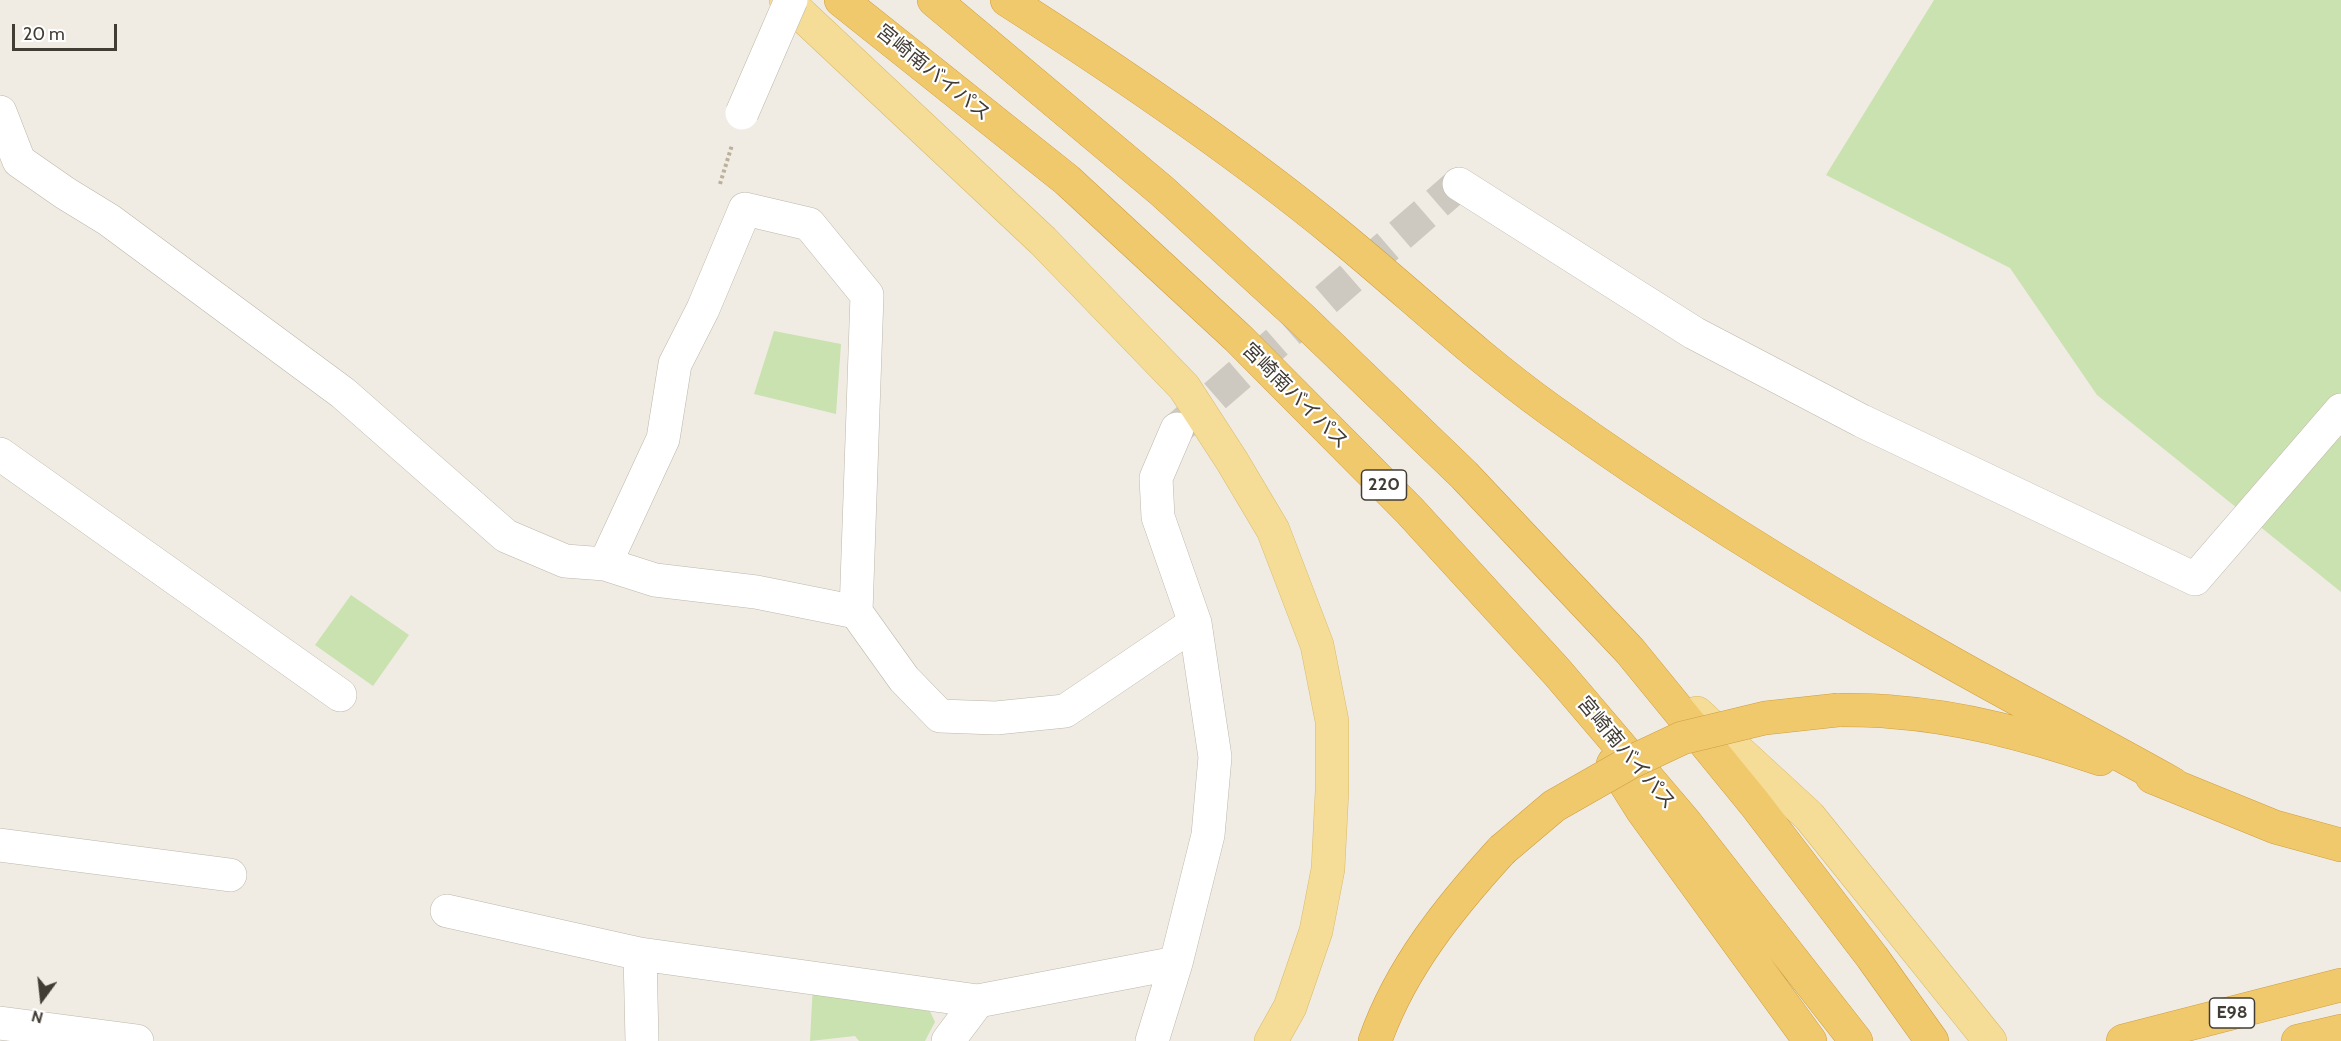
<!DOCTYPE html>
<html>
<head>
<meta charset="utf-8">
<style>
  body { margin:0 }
  #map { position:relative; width:2341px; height:1041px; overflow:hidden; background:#f0ece3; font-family:Cabin,sans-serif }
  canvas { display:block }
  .north { position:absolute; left:12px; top:969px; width:60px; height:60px; -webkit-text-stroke:4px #fff; paint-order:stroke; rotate:195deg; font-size:16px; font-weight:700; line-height:24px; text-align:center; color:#413c34 }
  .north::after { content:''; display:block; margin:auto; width:21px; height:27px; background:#413c34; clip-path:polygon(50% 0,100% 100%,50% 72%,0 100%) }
  .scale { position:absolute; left:12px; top:24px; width:105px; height:27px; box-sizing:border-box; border:3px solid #413c34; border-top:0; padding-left:8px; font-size:18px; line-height:21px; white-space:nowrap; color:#413c34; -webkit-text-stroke:4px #fff; paint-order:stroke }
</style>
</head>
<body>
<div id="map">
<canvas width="2341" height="1041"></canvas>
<div class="north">N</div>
<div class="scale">20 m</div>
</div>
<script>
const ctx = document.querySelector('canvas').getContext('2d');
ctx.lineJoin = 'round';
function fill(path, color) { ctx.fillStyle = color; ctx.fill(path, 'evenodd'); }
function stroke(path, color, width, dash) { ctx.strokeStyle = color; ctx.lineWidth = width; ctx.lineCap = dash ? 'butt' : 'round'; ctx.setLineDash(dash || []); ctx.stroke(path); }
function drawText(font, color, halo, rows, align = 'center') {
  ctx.font = font + ' Cabin,"Noto Sans JP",sans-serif'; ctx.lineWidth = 4.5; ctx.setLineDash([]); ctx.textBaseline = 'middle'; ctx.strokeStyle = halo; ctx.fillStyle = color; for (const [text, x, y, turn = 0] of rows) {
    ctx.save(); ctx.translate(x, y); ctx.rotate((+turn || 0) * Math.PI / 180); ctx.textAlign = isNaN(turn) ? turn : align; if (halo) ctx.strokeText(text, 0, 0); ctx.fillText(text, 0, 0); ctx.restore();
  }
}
fill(new Path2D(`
  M 1934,0 L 2341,0 L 2341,592 L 2097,395 L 2010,268 L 1826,175 Z
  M 774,331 L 841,344 L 836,414 L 754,394 Z
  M 351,595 L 409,635 L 373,686 L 315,645 Z
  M 813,984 L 925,1001 L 935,1022 L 925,1041 L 859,1041 L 855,1036 L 810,1041 Z`), '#c9e2af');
stroke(new Path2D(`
  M 1178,428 L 1459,184`), '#cdc9c0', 33, [33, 16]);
const minor = new Path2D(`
  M 0,112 L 19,161 L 65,193 L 109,220 L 343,393 L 506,536 L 565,561 L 605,564 L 655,580 L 756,592 L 856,612 L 904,679 L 940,716 L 996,718 L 1065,711 L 1195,623
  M 1459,184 L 1694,333 L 1862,421 L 2195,579 L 2341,410
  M 0,454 L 340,695
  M 605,564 L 663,439 L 675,364 L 703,309 L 745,209 L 809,224 L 867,295 L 856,612
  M 0,845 L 230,875
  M 447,911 L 640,954 L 978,1001 L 1176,963
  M 640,954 L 642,1041
  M 0,1023 L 137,1041
  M 948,1041 L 978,1001
  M 1152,1041 L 1176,963 L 1208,835 L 1215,757 L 1195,623 L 1158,517 L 1156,478 L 1177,429`);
const major = new Path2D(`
  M 786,0 L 1043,241 L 1184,387 L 1232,461 L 1273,530 L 1317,645 L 1332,721 L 1332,791 L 1328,869 L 1316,931 L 1290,1007 L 1271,1041
  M 1697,713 L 1809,816 L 1990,1041`);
const highway = new Path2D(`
  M 841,0 L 1067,180 L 1238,338 L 1410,511 L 1557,672 L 1684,821 L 1856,1041
  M 934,0 L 1162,191 L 1300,317 L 1464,475 L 1630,651 L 1755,804 L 1872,957 L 1932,1041
  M 1007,0 C 1120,72 1232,148 1336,233 C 1407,291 1474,355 1549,409 C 1671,497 1800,577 1931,651 C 2011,697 2093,739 2173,784
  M 1838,710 C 1856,710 1875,710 1893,712 C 1964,717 2033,736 2100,759
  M 1613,764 L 1642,810 L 1810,1041
  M 2152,777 L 2275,827 L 2341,845
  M 1375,1041 C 1401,967 1450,907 1502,850
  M 2123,1041 L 2341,985
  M 2298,1041 L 2341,1031`);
stroke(minor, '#bdb7aa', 34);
stroke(major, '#d8ba69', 34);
stroke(highway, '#cf9e3e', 34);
stroke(new Path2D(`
  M 720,184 L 732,145`), '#bbb099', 4, [3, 3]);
stroke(minor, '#fff', 33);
stroke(major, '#f5dd97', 33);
stroke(highway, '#f1c96d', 33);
const minorBridge = new Path2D(`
  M 742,113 L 791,0`);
const highwayBridge = new Path2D(`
  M 1502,850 L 1554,806 L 1631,762 L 1682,738 L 1765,718 L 1838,710`);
stroke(minorBridge, '#bdb7aa', 34, []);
stroke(highwayBridge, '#cf9e3e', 34, []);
stroke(minorBridge, '#fff', 33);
stroke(highwayBridge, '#f1c96d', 33);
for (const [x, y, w] of [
  [1384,485,45],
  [2232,1013,45]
]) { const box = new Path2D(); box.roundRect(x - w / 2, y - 15, w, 30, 4.5); ctx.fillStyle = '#fff'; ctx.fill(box); stroke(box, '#413c34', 1.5); }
drawText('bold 18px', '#413c34', null, [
  ["220",1384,485],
  ["E98",2232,1013]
]);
drawText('20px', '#413c34', '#fff', [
  ["宮崎南バイパス",933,73,39],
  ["宮崎南バイパス",1295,396,45],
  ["宮崎南バイパス",1626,753,50]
]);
</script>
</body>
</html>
